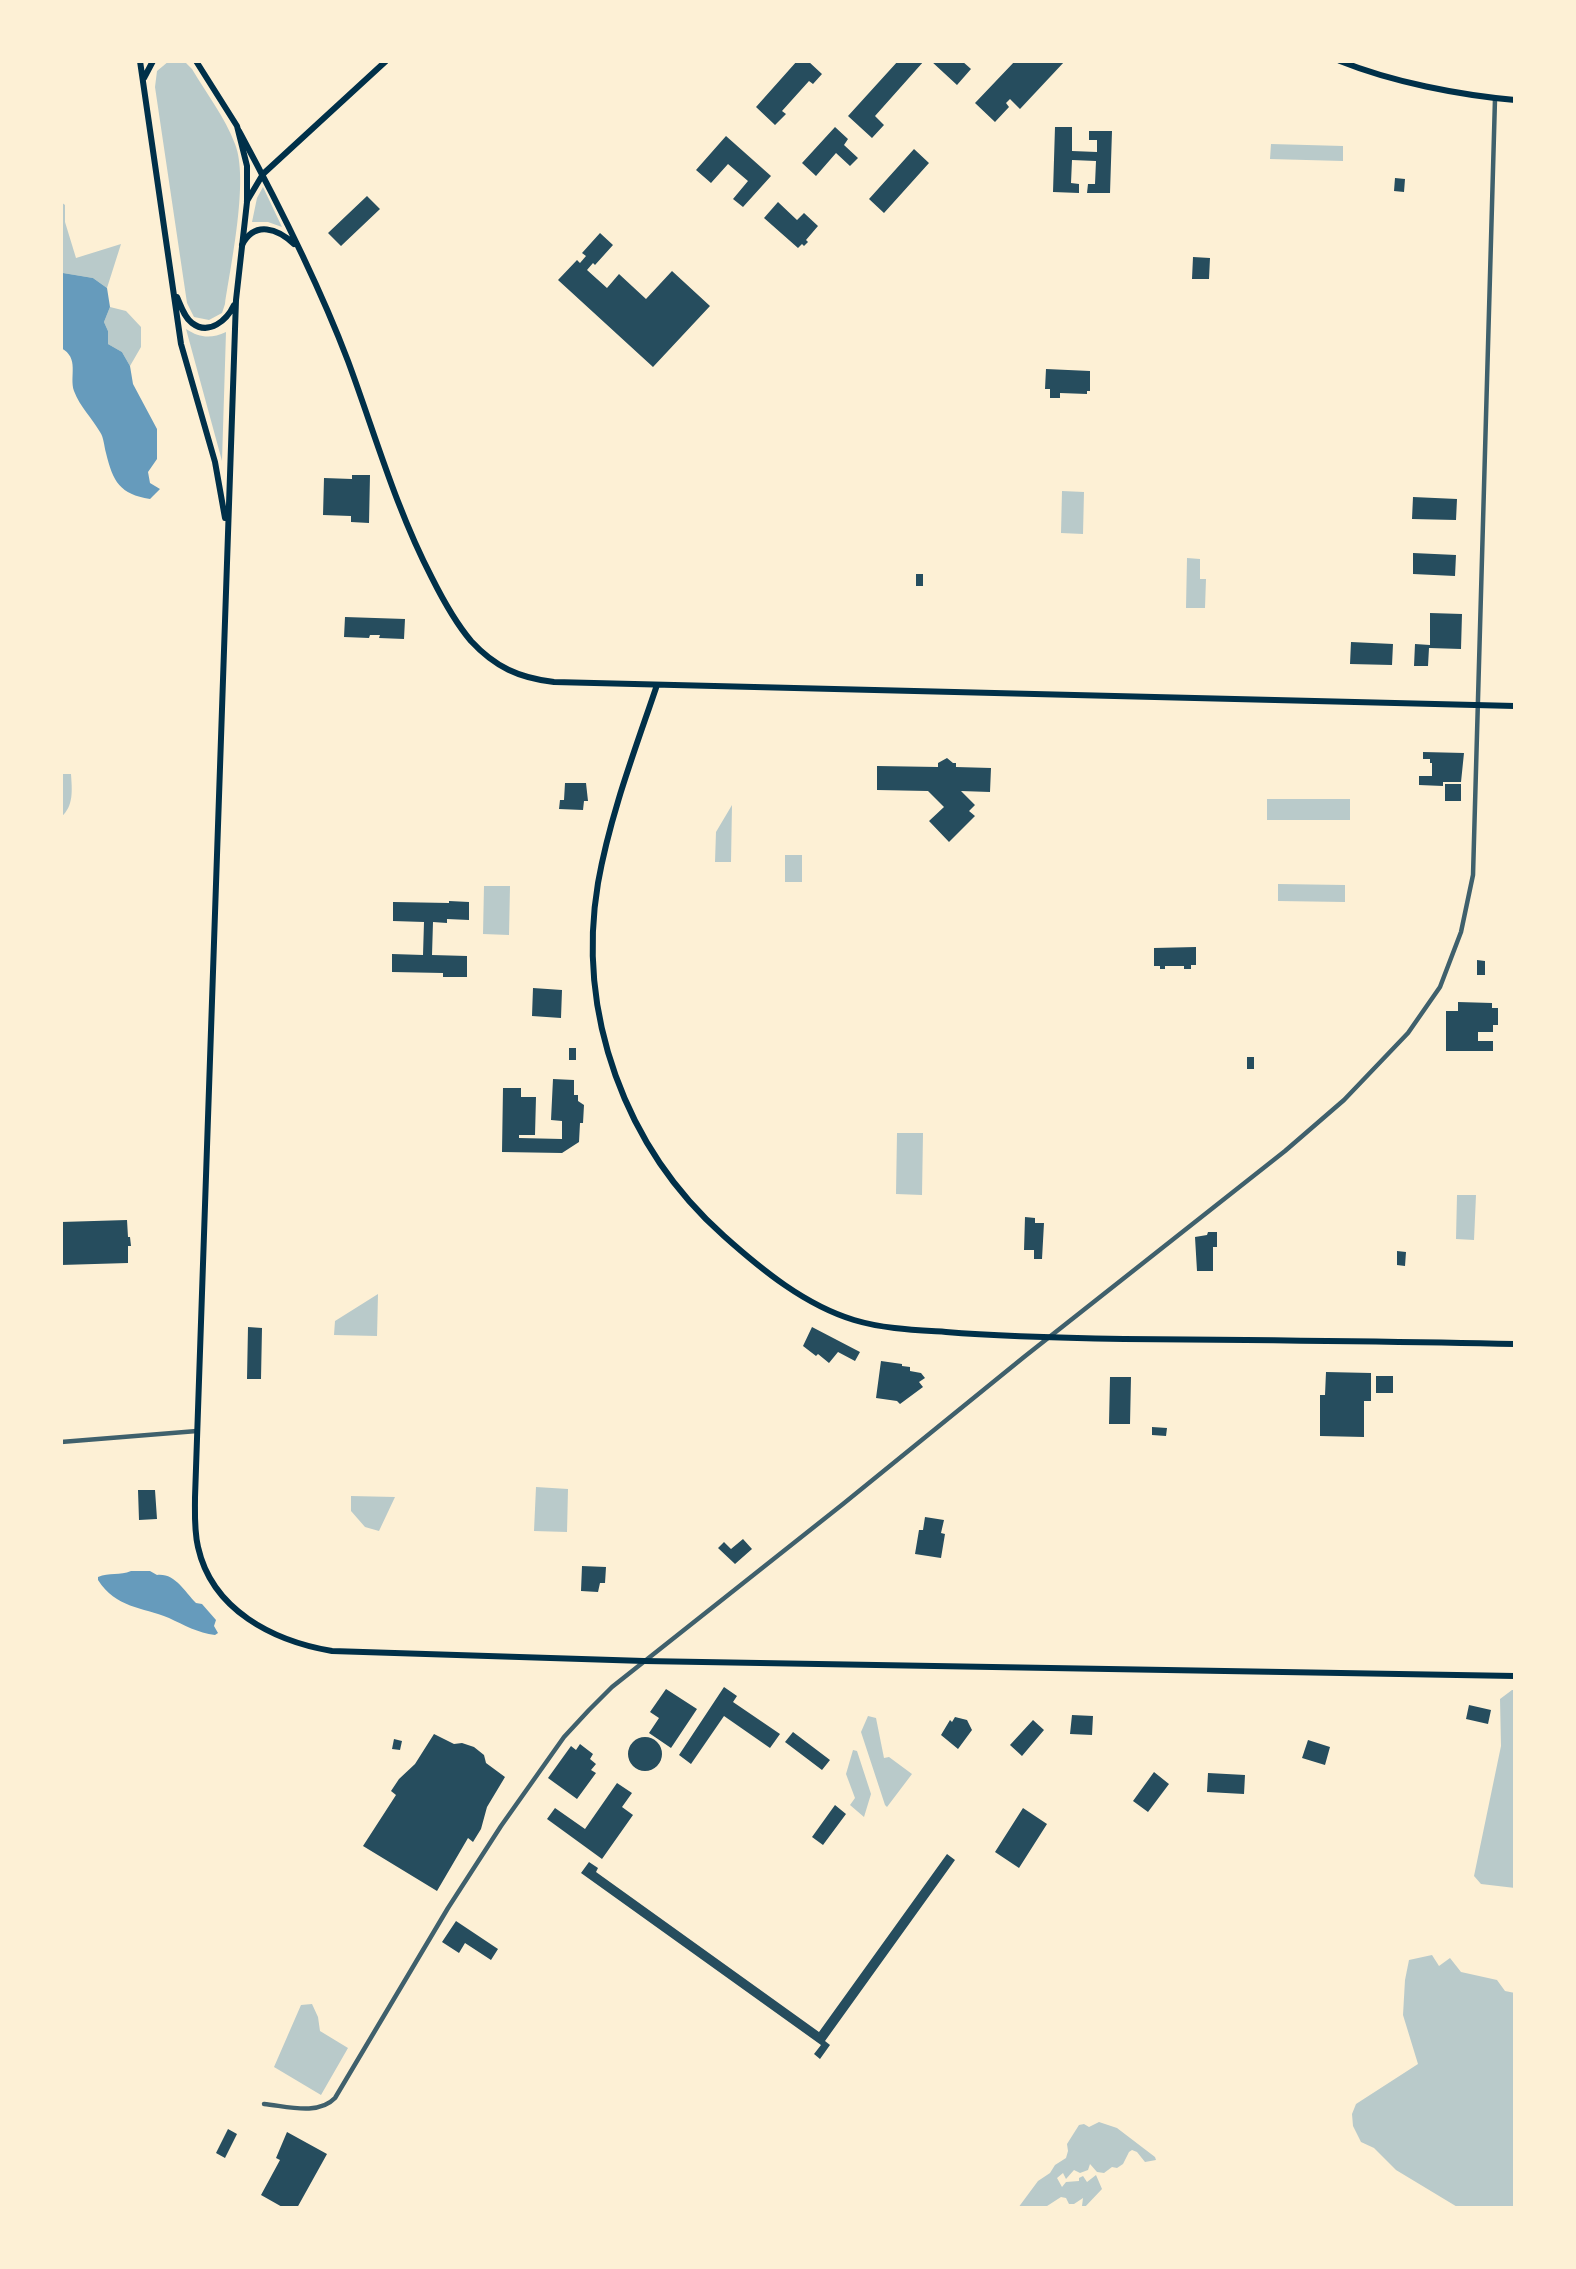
<!DOCTYPE html>
<html>
<head>
<meta charset="utf-8">
<style>
  body { margin:0 }
  #map { position:relative; width:1576px; height:2269px; overflow:hidden; background:#fdf0d5; font-family:"Noto Sans",sans-serif }
  canvas { display:block }
  .frame { position:absolute; inset:0; border:63px solid #fdf0d5; pointer-events:none }
</style>
</head>
<body>
<div id="map">
<canvas width="1576" height="2269"></canvas>
<div class="frame"></div>
</div>
<script>
const ctx = document.querySelector('canvas').getContext('2d');
ctx.lineJoin = 'round';
function fill(path, color) { ctx.fillStyle = color; ctx.fill(path, 'evenodd'); }
function stroke(path, color, width, dash) { ctx.strokeStyle = color; ctx.lineWidth = width; ctx.lineCap = dash ? 'butt' : 'round'; ctx.setLineDash(dash || []); ctx.stroke(path); }
fill(new Path2D(`
  M 169,61 L 186,63 L 192,69 C 206,93 225,117 235,144 C 249,179 231,263 225,304 L 222,313 L 209,320 L 194,317 L 187,303 L 155,87 L 157,71 Z
  M 1271,144 L 1343,146 L 1343,161 L 1270,159 Z
  M 263,187 L 282,227 L 268,222 L 252,222 L 257,198 Z
  M 61,202 L 65,205 L 65,222 L 76,258 L 121,244 L 107,288 L 93,278 L 63,273 L 61,270 Z
  M 110,307 L 126,311 L 141,327 L 141,347 L 130,366 L 122,352 L 108,344 L 108,331 L 104,322 Z
  M 186,329 C 200,338 211,339 226,332 L 222,461 Z
  M 1062,491 L 1084,492 L 1083,534 L 1061,533 Z
  M 1187,558 L 1200,559 L 1200,579 L 1206,579 L 1205,608 L 1186,608 Z
  M 61,774 L 71,774 C 72,790 74,806 61,817 Z
  M 1267,799 L 1350,799 L 1350,820 L 1267,820 Z
  M 732,805 L 731,862 L 715,862 L 716,832 Z
  M 785,855 L 802,855 L 802,882 L 785,882 Z
  M 1278,884 L 1345,885 L 1345,902 L 1278,901 Z
  M 484,886 L 510,886 L 509,935 L 483,934 Z
  M 897,1133 L 923,1133 L 922,1195 L 896,1194 Z
  M 1457,1195 L 1476,1195 L 1474,1240 L 1456,1239 Z
  M 378,1294 L 377,1336 L 334,1335 L 335,1321 Z
  M 536,1487 L 568,1489 L 567,1532 L 534,1531 Z
  M 351,1496 L 395,1497 L 379,1531 L 365,1527 L 351,1511 Z
  M 1512,1690 L 1515,1690 L 1515,1888 L 1481,1884 L 1474,1876 L 1501,1746 L 1500,1699 Z
  M 868,1716 L 876,1718 L 884,1758 L 889,1757 L 912,1774 L 887,1807 L 885,1805 L 861,1732 Z
  M 853,1750 L 857,1751 L 871,1794 L 864,1817 L 850,1805 L 855,1798 L 846,1774 Z
  M 1432,1955 L 1439,1966 L 1450,1958 L 1461,1972 L 1497,1980 L 1505,1991 L 1515,1993 L 1515,2208 L 1459,2208 L 1396,2170 L 1374,2148 L 1361,2142 L 1353,2126 L 1352,2114 L 1356,2104 L 1418,2064 L 1403,2015 L 1405,1980 L 1409,1960 Z
  M 312,2004 L 318,2017 L 320,2031 L 348,2048 L 321,2095 L 274,2067 L 301,2005 Z
  M 1099,2122 L 1117,2128 L 1155,2157 L 1156,2160 L 1145,2162 L 1137,2152 L 1132,2150 L 1129,2152 L 1123,2164 L 1117,2168 L 1112,2167 L 1104,2173 L 1097,2172 L 1090,2164 L 1088,2170 L 1080,2173 L 1074,2170 L 1066,2179 L 1063,2173 L 1057,2178 L 1062,2187 L 1066,2182 L 1079,2181 L 1079,2178 L 1083,2176 L 1087,2182 L 1096,2175 L 1102,2189 L 1084,2208 L 1082,2206 L 1083,2198 L 1074,2204 L 1069,2204 L 1066,2198 L 1061,2197 L 1044,2208 L 1018,2208 L 1038,2181 L 1050,2173 L 1055,2165 L 1066,2158 L 1068,2151 L 1067,2144 L 1079,2125 L 1084,2124 L 1089,2127 Z`), '#b9caca');
fill(new Path2D(`
  M 61,270 L 63,273 L 93,278 L 107,288 L 110,307 L 104,322 L 108,331 L 108,344 L 122,352 L 130,366 L 133,384 L 157,429 L 157,459 L 148,472 L 150,483 L 160,489 L 150,499 C 120,494 113,482 106,453 C 104,446 104,438 100,432 C 92,418 80,407 74,391 C 69,376 80,358 61,348 Z
  M 131,1571 L 150,1571 L 157,1575 C 175,1573 184,1591 196,1603 L 202,1604 L 216,1620 L 214,1626 L 218,1633 L 215,1635 C 198,1633 184,1625 169,1618 C 142,1607 116,1608 98,1580 L 98,1577 C 109,1572 120,1576 131,1571 Z`), '#669bbc');
fill(new Path2D(`
  M 797,61 L 808,61 L 822,74 L 813,84 L 809,81 L 782,111 L 786,114 L 775,125 L 756,107 Z
  M 898,61 L 924,61 L 875,116 L 884,125 L 872,138 L 848,116 Z
  M 931,61 L 962,61 L 971,69 L 957,85 Z
  M 1015,61 L 1065,61 L 1020,109 L 1010,99 L 1006,103 L 1009,107 L 995,122 L 975,103 Z
  M 835,127 L 848,139 L 844,145 L 858,158 L 850,166 L 836,153 L 816,176 L 802,163 Z
  M 1055,127 L 1072,127 L 1072,151 L 1097,152 L 1097,140 L 1089,140 L 1089,131 L 1112,131 L 1110,193 L 1087,193 L 1088,184 L 1095,184 L 1096,161 L 1072,160 L 1071,183 L 1079,184 L 1079,193 L 1053,192 Z
  M 726,136 L 771,176 L 743,207 L 733,199 L 748,181 L 728,164 L 711,183 L 696,170 Z
  M 914,149 L 929,163 L 884,213 L 869,199 Z
  M 1395,178 L 1405,179 L 1404,192 L 1394,191 Z
  M 367,196 L 380,209 L 341,246 L 328,233 Z
  M 778,202 L 797,220 L 804,213 L 818,226 L 806,240 L 808,242 L 804,246 L 802,244 L 798,248 L 764,218 Z
  M 600,233 L 613,245 L 595,265 L 593,263 L 587,270 L 607,288 L 619,274 L 646,299 L 672,271 L 710,306 L 653,367 L 558,280 L 577,260 L 580,263 L 586,256 L 582,253 Z
  M 1193,257 L 1210,258 L 1209,279 L 1192,279 Z
  M 1046,369 L 1090,371 L 1090,391 L 1087,391 L 1087,394 L 1060,393 L 1060,398 L 1050,398 L 1050,389 L 1045,389 Z
  M 352,475 L 370,475 L 369,523 L 351,522 L 351,516 L 323,515 L 324,478 L 352,479 Z
  M 1413,497 L 1457,499 L 1456,520 L 1412,519 Z
  M 1413,553 L 1456,555 L 1455,576 L 1413,574 Z
  M 916,574 L 923,574 L 923,586 L 916,586 Z
  M 1430,613 L 1462,614 L 1461,649 L 1429,648 L 1428,666 L 1414,666 L 1415,644 L 1430,645 Z
  M 345,617 L 405,619 L 404,639 L 379,638 L 380,635 L 370,635 L 369,638 L 344,637 Z
  M 1351,642 L 1393,644 L 1392,665 L 1350,664 Z
  M 1423,752 L 1464,753 L 1461,782 L 1443,782 L 1443,786 L 1419,785 L 1419,776 L 1432,776 L 1432,763 L 1430,763 L 1430,759 L 1423,759 Z
  M 947,758 L 953,763 L 956,763 L 956,767 L 991,768 L 990,792 L 961,791 L 975,805 L 969,811 L 975,816 L 949,842 L 929,821 L 944,807 L 928,791 L 877,790 L 877,766 L 938,767 L 938,763 Z
  M 565,783 L 586,783 L 588,801 L 584,801 L 583,810 L 559,809 L 560,800 L 564,800 Z
  M 1445,784 L 1461,784 L 1461,801 L 1445,801 Z
  M 449,901 L 469,902 L 469,920 L 447,919 L 447,923 L 433,922 L 432,955 L 467,956 L 467,977 L 443,977 L 443,973 L 392,972 L 392,954 L 423,955 L 424,922 L 393,921 L 393,902 L 449,903 Z
  M 1196,947 L 1196,965 L 1191,965 L 1191,969 L 1184,969 L 1184,966 L 1165,966 L 1165,969 L 1160,969 L 1160,966 L 1154,966 L 1154,948 Z
  M 1477,960 L 1485,961 L 1485,975 L 1477,975 Z
  M 533,988 L 562,990 L 561,1018 L 532,1016 Z
  M 1458,1002 L 1492,1003 L 1492,1008 L 1498,1008 L 1498,1025 L 1493,1025 L 1493,1032 L 1478,1032 L 1478,1041 L 1493,1041 L 1493,1051 L 1446,1051 L 1446,1011 L 1458,1011 Z
  M 569,1048 L 576,1048 L 576,1060 L 569,1060 Z
  M 1247,1057 L 1254,1057 L 1254,1069 L 1247,1069 Z
  M 553,1079 L 574,1080 L 574,1095 L 578,1095 L 578,1101 L 584,1105 L 583,1123 L 580,1123 L 579,1142 L 562,1153 L 502,1152 L 503,1088 L 521,1088 L 521,1097 L 536,1097 L 535,1135 L 519,1135 L 519,1138 L 562,1139 L 562,1121 L 551,1120 Z
  M 1025,1217 L 1035,1218 L 1035,1223 L 1044,1223 L 1042,1259 L 1034,1259 L 1034,1250 L 1024,1250 Z
  M 127,1220 L 128,1237 L 130,1237 L 131,1246 L 128,1246 L 128,1263 L 61,1265 L 61,1222 Z
  M 1208,1232 L 1217,1232 L 1217,1247 L 1213,1247 L 1213,1271 L 1197,1271 L 1195,1237 L 1207,1235 Z
  M 1397,1251 L 1406,1252 L 1405,1266 L 1397,1265 Z
  M 248,1327 L 262,1328 L 261,1379 L 247,1379 Z
  M 812,1327 L 860,1352 L 855,1361 L 838,1352 L 829,1363 L 818,1354 L 816,1356 L 803,1346 Z
  M 881,1361 L 902,1364 L 902,1366 L 910,1367 L 910,1371 L 921,1373 L 925,1378 L 919,1382 L 923,1387 L 900,1404 L 897,1401 L 876,1398 Z
  M 1326,1372 L 1371,1373 L 1371,1401 L 1364,1401 L 1364,1437 L 1320,1436 L 1320,1395 L 1325,1395 Z
  M 1376,1376 L 1393,1376 L 1393,1393 L 1376,1393 Z
  M 1110,1377 L 1131,1377 L 1130,1424 L 1109,1424 Z
  M 1152,1427 L 1167,1428 L 1166,1436 L 1152,1435 Z
  M 138,1490 L 155,1490 L 157,1519 L 139,1520 Z
  M 925,1517 L 944,1520 L 941,1533 L 945,1534 L 941,1558 L 915,1554 L 919,1530 L 923,1530 Z
  M 743,1539 L 752,1549 L 735,1564 L 718,1548 L 724,1542 L 731,1549 Z
  M 582,1566 L 606,1567 L 605,1583 L 600,1583 L 598,1592 L 581,1591 Z
  M 724,1687 L 737,1696 L 733,1702 L 780,1734 L 770,1748 L 724,1716 L 691,1764 L 679,1755 Z
  M 666,1689 L 697,1709 L 671,1748 L 649,1733 L 659,1718 L 650,1712 Z
  M 1469,1705 L 1491,1710 L 1488,1724 L 1466,1719 Z
  M 1072,1715 L 1093,1716 L 1092,1735 L 1070,1734 Z
  M 955,1717 L 967,1720 L 972,1730 L 958,1749 L 941,1735 L 950,1720 L 952,1722 Z
  M 1033,1720 L 1044,1730 L 1022,1756 L 1010,1745 Z
  M 793,1732 L 830,1760 L 822,1770 L 785,1742 Z
  M 434,1734 L 454,1744 L 462,1743 L 474,1747 L 484,1755 L 486,1763 L 505,1777 L 487,1807 L 481,1829 L 473,1842 L 468,1838 L 437,1891 L 363,1846 L 396,1795 L 391,1791 L 399,1779 L 415,1764 Z
  M628 1754a17 17 0 1 1 34 0a17 17 0 1 1-34 0Z
  M 394,1739 L 402,1741 L 400,1750 L 392,1749 Z
  M 1308,1740 L 1330,1747 L 1325,1765 L 1302,1758 Z
  M 580,1744 L 593,1754 L 590,1759 L 596,1764 L 591,1770 L 596,1773 L 577,1799 L 548,1778 L 571,1746 L 576,1750 Z
  M 1154,1772 L 1169,1784 L 1148,1812 L 1133,1801 Z
  M 1208,1773 L 1245,1775 L 1244,1794 L 1207,1792 Z
  M 617,1783 L 632,1793 L 622,1807 L 633,1815 L 602,1859 L 547,1819 L 555,1808 L 585,1829 Z
  M 835,1805 L 846,1814 L 823,1845 L 812,1837 Z
  M 1023,1808 L 1047,1824 L 1019,1868 L 995,1852 Z
  M 947,1854 L 955,1860 L 825,2041 L 830,2045 L 820,2059 L 814,2054 L 821,2045 L 581,1873 L 589,1862 L 598,1868 L 596,1872 L 819,2032 Z
  M 456,1921 L 498,1949 L 491,1960 L 465,1943 L 459,1953 L 442,1942 Z
  M 228,2129 L 237,2134 L 225,2158 L 216,2153 Z
  M 287,2132 L 327,2154 L 297,2208 L 284,2208 L 261,2195 L 280,2160 L 276,2158 Z`), '#264d5e');
stroke(new Path2D(`
  M 61,1442 L 197,1431
  M 264,2104 C 286,2106 318,2116 335,2098 L 448,1908 L 501,1826 L 564,1737 L 589,1710 L 612,1687 L 843,1504 L 1024,1357 L 1285,1151 L 1344,1100 L 1408,1033 L 1440,987 L 1461,932 L 1473,875 L 1495,99`), '#3f606c', 4.5);
stroke(new Path2D(`
  M 1340,61 C 1392,82 1459,95 1515,100
  M 239,131 C 279,205 318,282 348,361 C 375,434 396,509 432,578 C 443,600 455,622 471,641 C 495,667 519,678 554,682 L 1515,706
  M 247,201 L 263,174 L 386,61
  M 242,245 C 255,220 278,229 294,244
  M 657,685 C 635,750 610,815 598,883 C 576,1014 625,1148 724,1236 C 762,1270 805,1305 854,1320 C 884,1329 915,1330 946,1332 C 1005,1337 1064,1338 1124,1339 C 1254,1340 1384,1341 1515,1344`), '#003049', 6);
stroke(new Path2D(`
  M 140,61 L 181,344 L 215,462 L 225,518
  M 196,61 L 237,126 L 247,166 L 247,202 L 236,300 L 195,1497 C 195,1514 194,1530 198,1547 C 212,1610 273,1641 332,1651 L 644,1661 L 1515,1676
  M 144,78 L 153,61
  M 177,297 C 181,306 184,317 192,323 C 209,336 227,320 234,305`), '#003049', 6);
</script>
</body>
</html>
